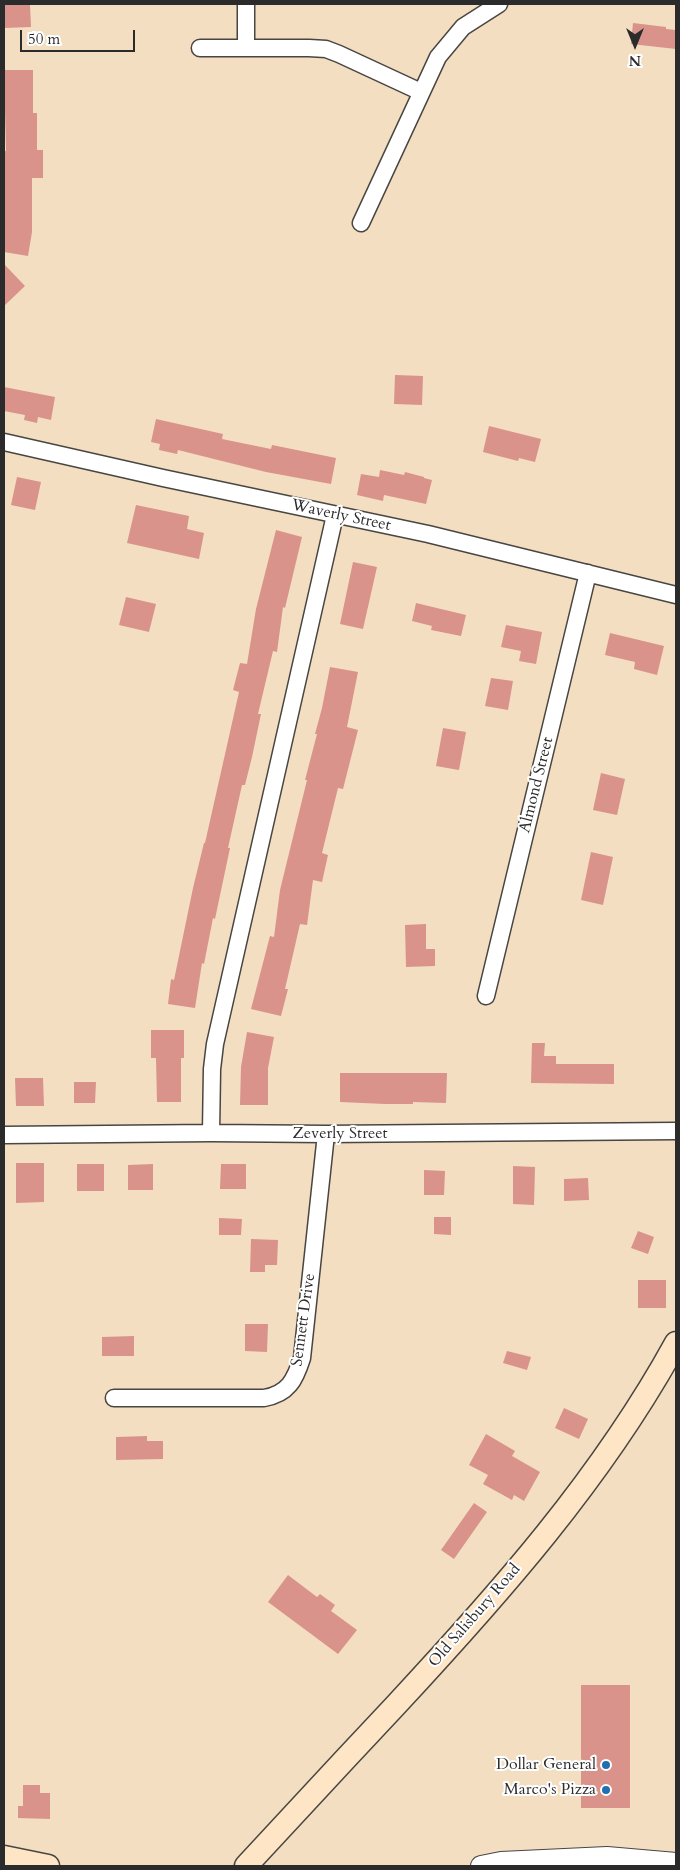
<!DOCTYPE html>
<html>
<head>
<meta charset="utf-8">
<style>
  body { margin:0 }
  #map { position:relative; width:680px; height:1870px; overflow:hidden; background:#f3dec1; font-family:Cardo,serif }
  canvas { display:block }
  .frame { position:absolute; inset:0; border:5px solid #2b2b2b; pointer-events:none }
  .north { position:absolute; left:610px; top:20px; width:50px; height:50px; -webkit-text-stroke:4px #fff; paint-order:stroke; rotate:180deg; font-size:14px; font-weight:700; line-height:20px; text-align:center; color:#2b2b2b }
  .north::after { content:''; display:block; margin:auto; width:18px; height:22px; background:#2b2b2b; clip-path:polygon(50% 0,100% 100%,50% 72%,0 100%) }
  .scale { position:absolute; left:20px; top:30px; width:115px; height:22px; box-sizing:border-box; border:2px solid #2b2b2b; border-top:0; padding-left:6px; font-size:15px; line-height:18px; white-space:nowrap; color:#2b2b2b; -webkit-text-stroke:4px #fff; paint-order:stroke }
</style>
</head>
<body>
<div id="map">
<canvas width="680" height="1870"></canvas>
<div class="frame"></div>
<div class="north">N</div>
<div class="scale">50 m</div>
</div>
<script>
const ctx = document.querySelector('canvas').getContext('2d');
ctx.lineJoin = 'round';
function fill(path, color) { ctx.fillStyle = color; ctx.fill(path, 'evenodd'); }
function stroke(path, color, width, dash) { ctx.strokeStyle = color; ctx.lineWidth = width; ctx.lineCap = dash ? 'butt' : 'round'; ctx.setLineDash(dash || []); ctx.stroke(path); }
function drawText(font, color, halo, rows, align = 'center') {
  ctx.font = font + ' Cardo,serif'; ctx.lineWidth = 4; ctx.setLineDash([]); ctx.textBaseline = 'middle'; ctx.strokeStyle = halo; ctx.fillStyle = color; for (const [text, x, y, turn = 0] of rows) {
    ctx.save(); ctx.translate(x, y); ctx.rotate((+turn || 0) * Math.PI / 180); ctx.textAlign = isNaN(turn) ? turn : align; if (halo) ctx.strokeText(text, 0, 0); ctx.fillText(text, 0, 0); ctx.restore();
  }
}
fill(new Path2D(`
  M 4,4 L 30,4 L 31,27 L 4,28 Z
  M 633,23 L 666,27 L 666,29 L 676,30 L 676,49 L 631,44 Z
  M 4,70 L 33,70 L 33,113 L 37,113 L 37,150 L 43,150 L 43,178 L 32,178 L 32,232 L 28,256 L 4,252 L 4,151 L 6,151 Z
  M 4,264 L 25,286 L 4,306 Z
  M 395,375 L 423,376 L 422,405 L 394,404 Z
  M 4,387 L 55,397 L 51,420 L 38,417 L 37,423 L 24,420 L 25,415 L 4,411 Z
  M 156,419 L 223,434 L 222,439 L 271,449 L 272,445 L 336,458 L 331,484 L 266,472 L 178,450 L 177,454 L 159,450 L 160,444 L 151,442 Z
  M 489,426 L 541,439 L 535,462 L 519,458 L 518,461 L 483,452 Z
  M 380,470 L 404,475 L 405,472 L 424,477 L 424,478 L 432,480 L 426,504 L 384,495 L 383,501 L 357,495 L 361,474 L 379,477 Z
  M 17,477 L 41,482 L 35,510 L 11,505 Z
  M 136,505 L 189,516 L 187,529 L 204,533 L 199,559 L 127,543 Z
  M 276,530 L 302,537 L 285,608 L 283,607 L 277,652 L 273,651 L 258,714 L 261,714 L 252,757 L 245,785 L 242,785 L 228,848 L 230,848 L 215,919 L 213,918 L 204,964 L 202,963 L 195,1008 L 168,1004 L 171,979 L 174,980 L 193,888 L 204,843 L 205,843 L 239,692 L 233,690 L 240,663 L 247,664 L 256,609 Z
  M 353,562 L 377,567 L 363,629 L 340,624 Z
  M 126,597 L 156,604 L 149,632 L 119,625 Z
  M 416,603 L 466,615 L 461,636 L 431,630 L 432,626 L 412,621 Z
  M 506,625 L 542,632 L 536,664 L 519,661 L 521,651 L 501,647 Z
  M 610,633 L 664,646 L 657,675 L 634,669 L 635,662 L 605,655 Z
  M 330,667 L 358,672 L 347,727 L 358,730 L 343,789 L 338,788 L 322,853 L 328,855 L 322,882 L 313,880 L 307,925 L 300,924 L 285,989 L 288,989 L 281,1016 L 251,1009 L 270,936 L 274,937 L 280,890 L 307,780 L 305,780 L 317,734 L 315,734 L 322,708 Z
  M 491,678 L 513,681 L 508,710 L 485,706 Z
  M 443,728 L 466,732 L 459,770 L 436,766 Z
  M 601,773 L 625,779 L 617,815 L 593,810 Z
  M 591,852 L 613,857 L 603,905 L 581,900 Z
  M 426,924 L 426,949 L 435,949 L 435,966 L 406,967 L 405,925 Z
  M 151,1030 L 184,1030 L 184,1058 L 181,1058 L 181,1102 L 157,1102 L 156,1058 L 151,1058 Z
  M 247,1032 L 274,1037 L 268,1068 L 268,1105 L 240,1105 L 241,1067 Z
  M 532,1043 L 545,1043 L 544,1056 L 556,1056 L 556,1064 L 614,1064 L 614,1084 L 531,1083 Z
  M 340,1073 L 447,1073 L 446,1103 L 413,1102 L 413,1104 L 385,1104 L 340,1102 Z
  M 15,1078 L 43,1078 L 44,1106 L 16,1106 Z
  M 74,1082 L 96,1082 L 95,1103 L 74,1103 Z
  M 16,1163 L 44,1163 L 44,1202 L 16,1203 Z
  M 77,1164 L 104,1164 L 104,1191 L 77,1191 Z
  M 153,1164 L 153,1190 L 128,1190 L 128,1165 Z
  M 221,1164 L 246,1164 L 246,1189 L 220,1189 Z
  M 513,1166 L 535,1167 L 534,1205 L 513,1204 Z
  M 424,1170 L 445,1171 L 444,1195 L 424,1195 Z
  M 588,1178 L 589,1200 L 564,1201 L 564,1179 Z
  M 434,1217 L 451,1217 L 451,1235 L 434,1234 Z
  M 219,1218 L 242,1219 L 241,1235 L 219,1235 Z
  M 638,1231 L 654,1237 L 648,1254 L 631,1248 Z
  M 251,1239 L 278,1240 L 277,1265 L 265,1265 L 265,1272 L 250,1272 Z
  M 638,1280 L 666,1280 L 666,1308 L 638,1308 Z
  M 245,1324 L 268,1324 L 267,1352 L 245,1351 Z
  M 134,1336 L 134,1356 L 102,1356 L 102,1337 Z
  M 507,1351 L 531,1357 L 527,1370 L 503,1363 Z
  M 564,1408 L 588,1419 L 579,1439 L 555,1428 Z
  M 486,1434 L 515,1451 L 512,1456 L 540,1472 L 524,1501 L 514,1495 L 512,1500 L 483,1484 L 488,1475 L 469,1465 Z
  M 147,1436 L 147,1441 L 163,1441 L 163,1459 L 116,1460 L 116,1437 Z
  M 474,1503 L 487,1512 L 454,1559 L 441,1550 Z
  M 288,1575 L 317,1597 L 320,1594 L 335,1605 L 331,1611 L 357,1630 L 338,1654 L 268,1602 Z
  M 581,1685 L 630,1685 L 630,1808 L 581,1808 Z
  M 23,1785 L 40,1785 L 40,1793 L 50,1793 L 50,1819 L 18,1818 L 18,1806 L 23,1806 Z`), '#d9938b');
const minor = new Path2D(`
  M 246,4 L 246,48
  M 200,48 L 309,48 L 326,49 L 339,54 L 421,92
  M 361,223 L 438,57 L 463,27 L 499,4
  M 4,442 L 163,478 L 428,534 L 676,595
  M 486,996 L 588,573
  M 211,1133 L 212,1069 L 215,1044 L 335,515
  M 4,1135 L 211,1133 L 326,1134 L 676,1131
  M 114,1398 L 264,1398 C 288,1394 295,1380 302,1358 L 326,1134`);
const tertiary = new Path2D(`
  M 481,1866 L 501,1862 L 607,1857 L 676,1863`);
const secondary = new Path2D(`
  M 4,1857 L 48,1866
  M 246,1866 C 295,1813 345,1759 395,1706 C 499,1594 602,1478 676,1343`);
stroke(minor, '#494642', 19);
stroke(tertiary, '#494642', 22);
stroke(secondary, '#494642', 25);
stroke(minor, '#fff', 16);
stroke(tertiary, '#fff', 20);
stroke(secondary, '#fde5c5', 22);
for (const [x, y, r, color] of [
  [606,1765,5,"#1f6fb2"],
  [606,1790,5,"#1f6fb2"]
]) { const dot = new Path2D(); dot.arc(x, y, r, 0, 2 * Math.PI); ctx.fillStyle = color; ctx.fill(dot); stroke(dot, '#fff', 2); }
drawText('16px', '#2b2b2b', '#fff', [
  ["Waverly Street",341,516,12],
  ["Almond Street",537,785,-76],
  ["Zeverly Street",340,1134],
  ["Sennett Drive",304,1320,-82],
  ["Old Salisbury Road",475,1616,-49]
]);
drawText('16px', '#2b2b2b', '#fff', [
  ["Dollar General",596,1765],
  ["Marco's Pizza",596,1790]
], 'right');
</script>
</body>
</html>
